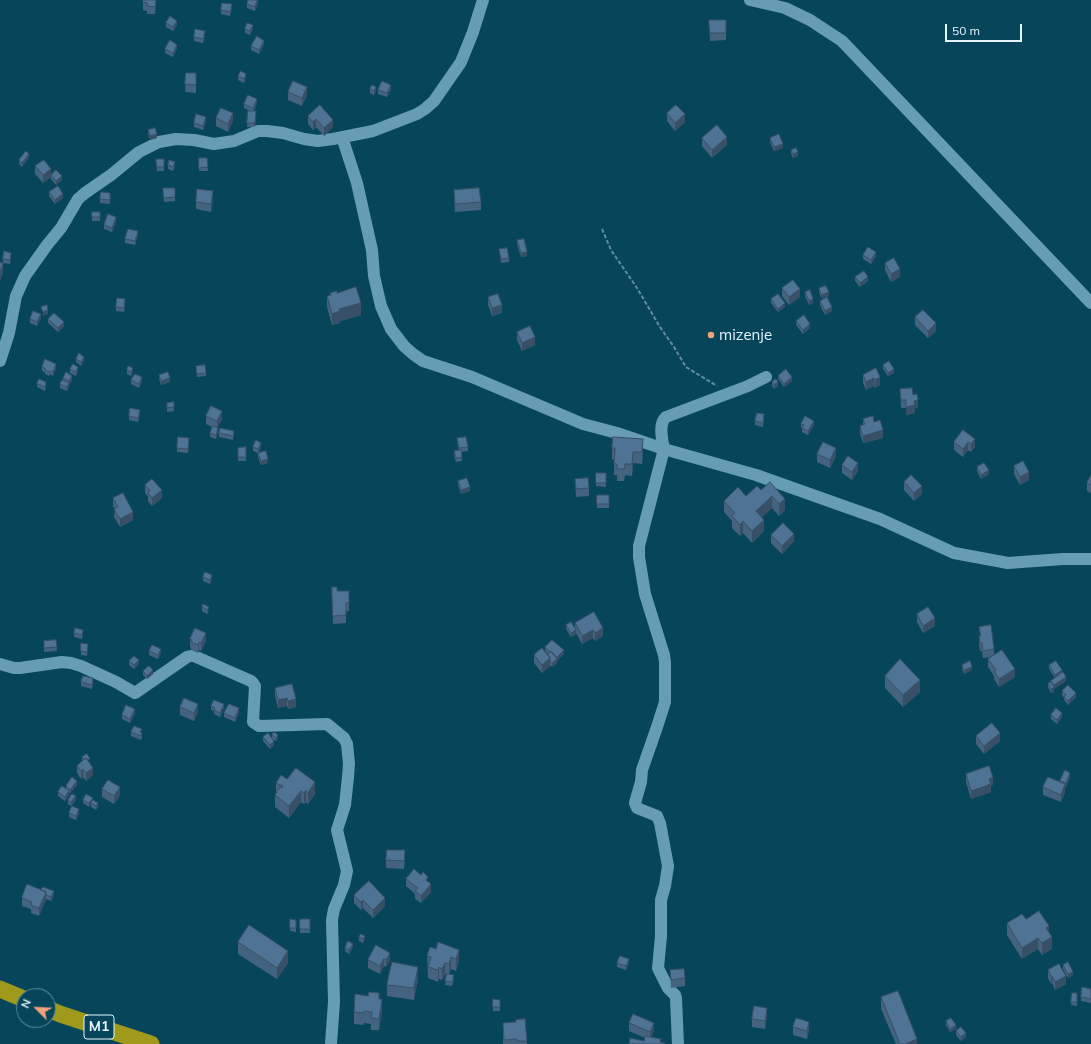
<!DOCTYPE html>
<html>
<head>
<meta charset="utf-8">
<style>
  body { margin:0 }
  #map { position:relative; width:1091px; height:1044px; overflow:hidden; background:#07465a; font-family:Mulish,sans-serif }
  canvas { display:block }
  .north { position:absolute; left:16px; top:988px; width:40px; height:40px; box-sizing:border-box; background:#07465a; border:1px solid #608c9b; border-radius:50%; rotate:294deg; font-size:11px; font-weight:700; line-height:16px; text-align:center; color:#e5f5fd }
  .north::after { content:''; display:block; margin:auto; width:14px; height:18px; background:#f1a27b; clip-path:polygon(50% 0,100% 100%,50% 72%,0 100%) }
  .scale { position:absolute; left:945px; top:24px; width:77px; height:18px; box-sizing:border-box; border:2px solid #e5f5fd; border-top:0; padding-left:5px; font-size:12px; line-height:14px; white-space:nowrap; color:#e5f5fd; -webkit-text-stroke:3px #07465a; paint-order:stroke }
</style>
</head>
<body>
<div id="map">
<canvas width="1091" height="1044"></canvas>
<div class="north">N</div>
<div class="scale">50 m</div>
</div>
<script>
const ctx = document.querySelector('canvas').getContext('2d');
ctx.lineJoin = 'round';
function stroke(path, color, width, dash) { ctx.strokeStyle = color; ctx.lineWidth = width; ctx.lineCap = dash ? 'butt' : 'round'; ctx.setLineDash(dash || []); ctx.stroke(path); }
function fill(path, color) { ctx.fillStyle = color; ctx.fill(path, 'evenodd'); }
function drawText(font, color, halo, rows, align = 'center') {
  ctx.font = font + ' Mulish,sans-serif'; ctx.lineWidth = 3.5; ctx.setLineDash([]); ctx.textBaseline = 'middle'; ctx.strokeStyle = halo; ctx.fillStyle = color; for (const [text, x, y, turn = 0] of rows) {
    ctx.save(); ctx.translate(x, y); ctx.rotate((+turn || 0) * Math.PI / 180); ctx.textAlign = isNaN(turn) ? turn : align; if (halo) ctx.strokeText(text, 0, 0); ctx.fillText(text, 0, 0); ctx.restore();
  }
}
stroke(new Path2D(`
  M 602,229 L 611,250 L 637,288 L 660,327 L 674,347 L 686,367 L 717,386`), '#608c9b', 2, [4, 2]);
stroke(new Path2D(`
  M 750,0 L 785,8 L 810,20 L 842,41 L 1091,303
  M 342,137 L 357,183 L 372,250 L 374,276 L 381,306 L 391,329 L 404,346 L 413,354 L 423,361 L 472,377 L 583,424 L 617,433 L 664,449 L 756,475 L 880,519 L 954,553 L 1008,563 L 1063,559 L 1091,559
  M 0,361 L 9,333 L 16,296 L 25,276 L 47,245 L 61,228 L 78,199 L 85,193 L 111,175 L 139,152 L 159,142 L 176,139 L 194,140 L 214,144 L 234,141 L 258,131 L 267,131 L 283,133 L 304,139 L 318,141 L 333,139 L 373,131 L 417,114 L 425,109 L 434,101 L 461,62 L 473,32 L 483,0
  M 0,664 L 14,668 L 20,668 L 62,662 L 71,663 L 81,666 L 116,682 L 135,693 L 187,657 L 191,656 L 194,656 L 251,681 L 253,683 L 255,686 L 253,722 L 259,726 L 327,724 L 344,738 L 347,744 L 349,763 L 348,777 L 345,805 L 337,830 L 347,871 L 344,885 L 334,909 L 332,920 L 334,1002 L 331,1044
  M 678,1044 L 676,998 L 675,995 L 668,988 L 658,968 L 661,936 L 661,900 L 665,886 L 668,866 L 660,823 L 657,816 L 637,808 L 635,803 L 641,782 L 642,770 L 657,727 L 665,702 L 665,662 L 664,655 L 645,594 L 639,557 L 639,546 L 664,449 C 662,439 658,424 666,417 L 748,386 L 766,377`), '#669db4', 12);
stroke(new Path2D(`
  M 0,989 L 24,999
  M 48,1009 L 60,1014 L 151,1044`), '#a09a1c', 17);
fill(new Path2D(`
  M 143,0 L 156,0 L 155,14 L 147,14 L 147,11 L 143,10 Z
  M 258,0 L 258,3 L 255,11 L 247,8 L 247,4 Z
  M 232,8 L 230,16 L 221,14 L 221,10 Z
  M 709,20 L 726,20 L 726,40 L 710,41 Z
  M 166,23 L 177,25 L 173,31 L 166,27 Z
  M 245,29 L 253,29 L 250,35 L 245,33 Z
  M 205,35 L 203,43 L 194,41 L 194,37 Z
  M 264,44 L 259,54 L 251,50 L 251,46 Z
  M 177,48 L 173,57 L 165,53 L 165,49 Z
  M 186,73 L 196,73 L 196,93 L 185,92 Z
  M 238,76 L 246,77 L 244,83 L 238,80 Z
  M 370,89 L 376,91 L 374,95 L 370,93 Z
  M 391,89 L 387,97 L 378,94 L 378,90 Z
  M 288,92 L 307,95 L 302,106 L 288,100 Z
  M 257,103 L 254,111 L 256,111 L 255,127 L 247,127 L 248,111 L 250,111 L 244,108 L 244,104 Z
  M 320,105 L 333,127 L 324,136 L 316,127 L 313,130 L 308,124 L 308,116 Z
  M 667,113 L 685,122 L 675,131 L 667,121 Z
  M 216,118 L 233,121 L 228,132 L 216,126 Z
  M 206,121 L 203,130 L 194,127 L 194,123 Z
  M 148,130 L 157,138 L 150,140 L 148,134 Z
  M 702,138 L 727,145 L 712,158 L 702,146 Z
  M 770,138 L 783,148 L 774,151 L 770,142 Z
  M 791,150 L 798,156 L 793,158 L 791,154 Z
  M 29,157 L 22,167 L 19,164 L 19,160 Z
  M 199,158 L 207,158 L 208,171 L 199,171 Z
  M 156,159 L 164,159 L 164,171 L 157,171 Z
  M 168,165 L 175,166 L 173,171 L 168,169 Z
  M 35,166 L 51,175 L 62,180 L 56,185 L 51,179 L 51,177 L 43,183 L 35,174 Z
  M 163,188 L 175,188 L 175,201 L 164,202 Z
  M 454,190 L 481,202 L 481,210 L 455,212 Z
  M 49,192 L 63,198 L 55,204 L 49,196 Z
  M 110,196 L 110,204 L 100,203 L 100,199 Z
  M 213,199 L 211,212 L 196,209 L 196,202 Z
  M 92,212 L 100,212 L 100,221 L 92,221 Z
  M 116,221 L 112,232 L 104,229 L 104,225 Z
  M 138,235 L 135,245 L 125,243 L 125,239 Z
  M 517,240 L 527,256 L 521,257 L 517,244 Z
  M 499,249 L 509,258 L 509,262 L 501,263 Z
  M 863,255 L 876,256 L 871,264 L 863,259 Z
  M 11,257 L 10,264 L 3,263 L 3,271 L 0,281 L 0,262 L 3,263 L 3,259 Z
  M 885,263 L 900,277 L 891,282 L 885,270 Z
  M 855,277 L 868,281 L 860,287 L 855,281 Z
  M 782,288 L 800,297 L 789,305 L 782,296 Z
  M 819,288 L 829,296 L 821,298 L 819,292 Z
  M 805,292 L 813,303 L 809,305 L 805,296 Z
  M 330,293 L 337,293 L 361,315 L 340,321 L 340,323 L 332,325 L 327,307 L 327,296 L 330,295 Z
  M 488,297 L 502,313 L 492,316 L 488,305 Z
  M 771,299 L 785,307 L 778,312 L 771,303 Z
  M 820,301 L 832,311 L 825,315 L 820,305 Z
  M 125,303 L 124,312 L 116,311 L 116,307 Z
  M 915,317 L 936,331 L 928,338 L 915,325 Z
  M 41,318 L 37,326 L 30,323 L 30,319 Z
  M 48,319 L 64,326 L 58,332 L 48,323 Z
  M 796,321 L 810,328 L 803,334 L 796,325 Z
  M 517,332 L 535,345 L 522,351 L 517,340 Z
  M 76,359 L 84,361 L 81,366 L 76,362 Z
  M 883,365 L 894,373 L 888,376 L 883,369 Z
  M 196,366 L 206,373 L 206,376 L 197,377 Z
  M 42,367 L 56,368 L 53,376 L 50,374 L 49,376 L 45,374 L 45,372 L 42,371 Z
  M 70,369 L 78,371 L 76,376 L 70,373 Z
  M 127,370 L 133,372 L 131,376 L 127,374 Z
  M 159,375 L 170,382 L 161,385 L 159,379 Z
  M 863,375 L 880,377 L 880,385 L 875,388 L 874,386 L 866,390 L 863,383 Z
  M 778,376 L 792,381 L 784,387 L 778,379 Z
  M 63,378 L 72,380 L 69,385 L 67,391 L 60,388 L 60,384 L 63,380 Z
  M 131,380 L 142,381 L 139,388 L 131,384 Z
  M 772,382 L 778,386 L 774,389 L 772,386 Z
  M 37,384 L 46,386 L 45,391 L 37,387 Z
  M 900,389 L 913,395 L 918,408 L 915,408 L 915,413 L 906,415 L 906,408 L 901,408 Z
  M 167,403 L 174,407 L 174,411 L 167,412 Z
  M 140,414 L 138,422 L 129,420 L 129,416 Z
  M 206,416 L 222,419 L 217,428 L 218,432 L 216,439 L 210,437 L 210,433 L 212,427 L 206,424 Z
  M 764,418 L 763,427 L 755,425 L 755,421 Z
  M 863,419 L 874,422 L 883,438 L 863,443 L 860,434 L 860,426 L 863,425 Z
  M 801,424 L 814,425 L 808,435 L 802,432 L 802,428 L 801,428 Z
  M 963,430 L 975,447 L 971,452 L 968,450 L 963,457 L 954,450 L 954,442 Z
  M 219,433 L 234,434 L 233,440 L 219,437 Z
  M 457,438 L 468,447 L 468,451 L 461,452 L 462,461 L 456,462 L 454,455 L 454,451 L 459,451 L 457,442 Z
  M 189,442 L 188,453 L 177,452 L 177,448 Z
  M 246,447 L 246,461 L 238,461 L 238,448 Z
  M 253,447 L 261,447 L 258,453 L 253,451 Z
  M 612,448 L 643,451 L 642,464 L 633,463 L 632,476 L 625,475 L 624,481 L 617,481 L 617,475 L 614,475 L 614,460 L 612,459 Z
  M 258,453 L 268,463 L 261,465 L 258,457 Z
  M 817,454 L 836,456 L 830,468 L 817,462 Z
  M 842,465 L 858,471 L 852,480 L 842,473 Z
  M 1014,466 L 1029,480 L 1020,485 L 1014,474 Z
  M 977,467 L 989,474 L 981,479 L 977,471 Z
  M 596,473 L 606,473 L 606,487 L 596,486 Z
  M 1091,475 L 1091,493 L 1087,491 L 1087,483 Z
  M 575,479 L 589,488 L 589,496 L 576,497 Z
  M 458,481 L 470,491 L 461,494 L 458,485 Z
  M 770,482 L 785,510 L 779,516 L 772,508 L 762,517 L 764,531 L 752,543 L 743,533 L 740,536 L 732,528 L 732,521 L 724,512 L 724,501 L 746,496 L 761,490 Z
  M 904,482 L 922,494 L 914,501 L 904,490 Z
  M 145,485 L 162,498 L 152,506 L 148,501 L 148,497 L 145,493 Z
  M 597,495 L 609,495 L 609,508 L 597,508 Z
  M 113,498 L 133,520 L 120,527 L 114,517 L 115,509 L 113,506 Z
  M 771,535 L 794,541 L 782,554 L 771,543 Z
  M 203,577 L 212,579 L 210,584 L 203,581 Z
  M 332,587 L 337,591 L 349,591 L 349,611 L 346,611 L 346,623 L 333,624 Z
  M 202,607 L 209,611 L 207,614 L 202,611 Z
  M 594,612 L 603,636 L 595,641 L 593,638 L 582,644 L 576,633 L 576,634 L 571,637 L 566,629 L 566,625 L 575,628 L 575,623 Z
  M 917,614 L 935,626 L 923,633 L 917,622 Z
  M 979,627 L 994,649 L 994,656 L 1015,677 L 999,687 L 994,679 L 994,676 L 988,667 L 988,659 L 992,657 L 983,658 L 982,651 L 980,651 L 979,644 L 979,636 L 980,636 Z
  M 74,633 L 83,634 L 82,639 L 74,637 Z
  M 190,639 L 206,641 L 201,651 L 199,650 L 198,653 L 191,650 L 191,648 L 190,647 Z
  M 56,640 L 57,651 L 44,652 L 44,641 Z
  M 88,647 L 87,656 L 81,655 L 81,651 Z
  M 545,647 L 564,654 L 557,660 L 557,663 L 552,667 L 550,665 L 550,666 L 542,673 L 534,663 L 534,655 L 548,655 L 548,654 L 545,651 Z
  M 149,651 L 161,653 L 158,659 L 149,655 Z
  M 129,661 L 139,664 L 134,669 L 129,665 Z
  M 962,665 L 972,670 L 964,674 L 962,669 Z
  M 1049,665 L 1062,674 L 1066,681 L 1054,689 L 1054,692 L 1051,693 L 1048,687 L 1048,683 L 1051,683 L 1051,681 L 1055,678 L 1049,669 Z
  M 143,671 L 153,674 L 147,679 L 143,675 Z
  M 885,676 L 920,692 L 903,707 L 885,688 Z
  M 81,682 L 93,682 L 92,689 L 81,686 Z
  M 275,688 L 296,707 L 288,709 L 287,706 L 278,708 L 275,696 Z
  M 1062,691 L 1076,697 L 1068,705 L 1064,700 L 1064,698 L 1062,695 Z
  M 211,706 L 224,708 L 220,717 L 214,714 L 214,711 L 211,710 Z
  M 180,707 L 198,712 L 194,721 L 180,715 Z
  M 239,712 L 235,722 L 224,717 L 224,713 Z
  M 135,713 L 130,723 L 122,719 L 122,715 Z
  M 1051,715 L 1062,717 L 1057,724 L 1051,719 Z
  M 131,732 L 142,733 L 142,737 L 141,740 L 131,736 Z
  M 272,735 L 278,738 L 276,741 L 273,739 L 274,745 L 270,749 L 263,741 L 263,737 L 272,738 Z
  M 976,736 L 1000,741 L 984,754 L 976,744 Z
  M 82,757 L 90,763 L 93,775 L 86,781 L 83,777 L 81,779 L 77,773 L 77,766 L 82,761 Z
  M 966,774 L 993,785 L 991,786 L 991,792 L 971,799 L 966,782 Z
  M 1070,777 L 1065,787 L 1065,792 L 1061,802 L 1043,795 L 1043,787 L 1060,782 L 1060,781 Z
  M 287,779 L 315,794 L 308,804 L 306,802 L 304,804 L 301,802 L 289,818 L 275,807 L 275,795 L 276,793 L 276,783 Z
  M 77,785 L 70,793 L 69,793 L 69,795 L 65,801 L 58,796 L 58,792 L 66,788 L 66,786 Z
  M 102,789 L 120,795 L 114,804 L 102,797 Z
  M 68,800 L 76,800 L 71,806 L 68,804 Z
  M 83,800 L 93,801 L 98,807 L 96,810 L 91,807 L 91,804 L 89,807 L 83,803 Z
  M 69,813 L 79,813 L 76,820 L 69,817 Z
  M 405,858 L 404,869 L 386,868 L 386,860 Z
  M 406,879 L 428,882 L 431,892 L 421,903 L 415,899 L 415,894 L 406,886 Z
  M 27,884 L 54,895 L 51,901 L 46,899 L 39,916 L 31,913 L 31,909 L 22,906 L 22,898 Z
  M 354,895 L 385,906 L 373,918 L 363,908 L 361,910 L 354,903 Z
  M 290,919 L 296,920 L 296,932 L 290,931 Z
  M 300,919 L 310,919 L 310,933 L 300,933 Z
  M 1026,919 L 1049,932 L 1052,949 L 1042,955 L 1038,949 L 1022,959 L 1007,935 L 1007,923 Z
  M 359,937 L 365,940 L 363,943 L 359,941 Z
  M 238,942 L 288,963 L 277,979 L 238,954 Z
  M 438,942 L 459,961 L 456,971 L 451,969 L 449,974 L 454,979 L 452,986 L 445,985 L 447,975 L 445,974 L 442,980 L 439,979 L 438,982 L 428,978 L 427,956 L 436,949 Z
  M 376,945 L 390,961 L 386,967 L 384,966 L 380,974 L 368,968 L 368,960 Z
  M 353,947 L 349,954 L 345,951 L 345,948 Z
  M 617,963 L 629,963 L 626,970 L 617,967 Z
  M 1063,965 L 1073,975 L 1068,978 L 1063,969 Z
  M 670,970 L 685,978 L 685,986 L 671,988 Z
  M 1048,970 L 1066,984 L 1055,990 L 1052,983 L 1051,984 L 1048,978 Z
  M 418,979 L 414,1000 L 387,996 L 387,985 Z
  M 1091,989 L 1091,1003 L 1081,1001 L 1081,997 Z
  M 1072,993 L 1077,993 L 1077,1006 L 1071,1005 Z
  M 881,997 L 917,1044 L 896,1044 L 881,1009 Z
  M 379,999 L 382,1011 L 379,1030 L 371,1030 L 371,1024 L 364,1023 L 363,1025 L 354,1024 L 354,1012 Z
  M 493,999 L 500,1000 L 500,1011 L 493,1011 Z
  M 767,1016 L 765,1029 L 752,1027 L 752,1019 Z
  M 525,1019 L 527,1044 L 503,1044 L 503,1023 L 516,1022 Z
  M 946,1021 L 956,1029 L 950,1032 L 946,1025 Z
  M 629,1023 L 654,1030 L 651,1037 L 661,1042 L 644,1041 L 645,1038 L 629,1031 Z
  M 793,1027 L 809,1030 L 807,1039 L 793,1035 Z
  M 956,1031 L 966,1037 L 961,1041 L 956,1035 Z`), '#43637f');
fill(new Path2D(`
  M 257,0 L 258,3 L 255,11 L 255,7 Z
  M 177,21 L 177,25 L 173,31 L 173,27 Z
  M 253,25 L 253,29 L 250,35 L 250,31 Z
  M 264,41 L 264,44 L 259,54 L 259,50 Z
  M 177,45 L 177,48 L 173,57 L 173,53 Z
  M 246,74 L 246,77 L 244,83 L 244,79 Z
  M 391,85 L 391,89 L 387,97 L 387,93 Z
  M 307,87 L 307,95 L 302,106 L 302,98 Z
  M 376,87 L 376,91 L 374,95 L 374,91 Z
  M 257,99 L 257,103 L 253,112 L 253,108 Z
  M 233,113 L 233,121 L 228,132 L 228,124 Z
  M 685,114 L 685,122 L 675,131 L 675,123 Z
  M 206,117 L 206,121 L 203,130 L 203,126 Z
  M 316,119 L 316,127 L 313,130 L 313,122 Z
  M 333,120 L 333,127 L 324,136 L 324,128 Z
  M 157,134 L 157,138 L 150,140 L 150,136 Z
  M 727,137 L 727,145 L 712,158 L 712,150 Z
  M 783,144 L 783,148 L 774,151 L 774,147 Z
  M 798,152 L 798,156 L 793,158 L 793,154 Z
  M 29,154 L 29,157 L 22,167 L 22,163 Z
  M 51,169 L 51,177 L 43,183 L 43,175 Z
  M 62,176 L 62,180 L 56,185 L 56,181 Z
  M 213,191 L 213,199 L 211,212 L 211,204 Z
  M 63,194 L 63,198 L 55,204 L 55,200 Z
  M 116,217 L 116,221 L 112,232 L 112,228 Z
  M 138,231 L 138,235 L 135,245 L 135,241 Z
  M 527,252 L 527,256 L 521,257 L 521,253 Z
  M 876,252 L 876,256 L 871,264 L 871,260 Z
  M 3,263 L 3,271 L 0,281 L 0,273 Z
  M 900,269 L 900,277 L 891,282 L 891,274 Z
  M 868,277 L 868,281 L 860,287 L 860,283 Z
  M 800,289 L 800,297 L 789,305 L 789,297 Z
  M 829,292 L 829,296 L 821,298 L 821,295 Z
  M 813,299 L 813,303 L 809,305 L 809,301 Z
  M 361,303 L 361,315 L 340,321 L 340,323 L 332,325 L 332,314 L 339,309 Z
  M 785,303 L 785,307 L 778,312 L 778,309 Z
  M 502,305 L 502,313 L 492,316 L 492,308 Z
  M 832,307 L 832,311 L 825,315 L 825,311 Z
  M 48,310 L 48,314 L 43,316 L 43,312 Z
  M 41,314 L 41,318 L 37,326 L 37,322 Z
  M 64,322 L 64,326 L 58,332 L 58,328 Z
  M 936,323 L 936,331 L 928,338 L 928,331 Z
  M 810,324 L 810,328 L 803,334 L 803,330 Z
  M 535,337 L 535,345 L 522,351 L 522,343 Z
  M 84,357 L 84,361 L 81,366 L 81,362 Z
  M 56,364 L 56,368 L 53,376 L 53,372 Z
  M 78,367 L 78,371 L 76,376 L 76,372 Z
  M 133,368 L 133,372 L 131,376 L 131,372 Z
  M 894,369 L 894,373 L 888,376 L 888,373 Z
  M 72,376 L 72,380 L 69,385 L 69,381 Z
  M 142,377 L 142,381 L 139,388 L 139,384 Z
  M 792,377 L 792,381 L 784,387 L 784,384 Z
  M 880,377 L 880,385 L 875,388 L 875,380 Z
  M 170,378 L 170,382 L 161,385 L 161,381 Z
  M 874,378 L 874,386 L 866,390 L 866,382 Z
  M 46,382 L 46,386 L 45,391 L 45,387 Z
  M 778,382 L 778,386 L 774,389 L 774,385 Z
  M 69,383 L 69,387 L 67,391 L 67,387 Z
  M 918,400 L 918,408 L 915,408 L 915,413 L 906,415 L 906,407 L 914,401 Z
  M 222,411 L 222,419 L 217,429 L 217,421 Z
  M 814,421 L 814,425 L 808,435 L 808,431 Z
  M 218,428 L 218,432 L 216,439 L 216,435 Z
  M 883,430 L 883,438 L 863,443 L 863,436 Z
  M 643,439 L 643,451 L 642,464 L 642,452 Z
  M 975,439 L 975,447 L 971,452 L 971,444 Z
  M 968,442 L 968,450 L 963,457 L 963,449 Z
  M 261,443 L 261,447 L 258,453 L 258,449 Z
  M 836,448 L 836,456 L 830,468 L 830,460 Z
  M 633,452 L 633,463 L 632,476 L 632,464 Z
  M 268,459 L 268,463 L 261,465 L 261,461 Z
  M 858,463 L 858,471 L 852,480 L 852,472 Z
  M 989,470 L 989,474 L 981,479 L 981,475 Z
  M 1029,472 L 1029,480 L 1020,485 L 1020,477 Z
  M 922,486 L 922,494 L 914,501 L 914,493 Z
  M 470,487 L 470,491 L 461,494 L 461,490 Z
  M 162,490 L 162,498 L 152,506 L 152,498 Z
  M 772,496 L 772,508 L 756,522 L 756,511 Z
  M 785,499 L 785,510 L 779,516 L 779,504 Z
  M 133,512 L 133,520 L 120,527 L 120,519 Z
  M 764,520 L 764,531 L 752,543 L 752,531 Z
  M 743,521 L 743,533 L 740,536 L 740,525 Z
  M 794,534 L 794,541 L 782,554 L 782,546 Z
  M 212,575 L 212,579 L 210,584 L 210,580 Z
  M 935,618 L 935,626 L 923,633 L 923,626 Z
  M 603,628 L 603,636 L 595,641 L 595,633 Z
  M 576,630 L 576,634 L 571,637 L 571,633 Z
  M 593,630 L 593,638 L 582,644 L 582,636 Z
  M 206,633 L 206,641 L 201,651 L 201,643 Z
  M 199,642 L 199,650 L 198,653 L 198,645 Z
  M 161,649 L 161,653 L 158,659 L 158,655 Z
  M 564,650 L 564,654 L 557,661 L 557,657 Z
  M 550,658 L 550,666 L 542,673 L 542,665 Z
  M 557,659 L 557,663 L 552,667 L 552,663 Z
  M 139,660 L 139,664 L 134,669 L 134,665 Z
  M 972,667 L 972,670 L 964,674 L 964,670 Z
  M 1015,669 L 1015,677 L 999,687 L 999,679 Z
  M 153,670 L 153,674 L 147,679 L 147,676 Z
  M 1062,670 L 1062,674 L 1055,678 L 1055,675 Z
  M 1066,677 L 1066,681 L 1054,689 L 1054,685 Z
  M 920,680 L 920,692 L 903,707 L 903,695 Z
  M 1054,688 L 1054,692 L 1051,693 L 1051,689 Z
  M 1076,693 L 1076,697 L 1068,705 L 1068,701 Z
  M 287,698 L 287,706 L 278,708 L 278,700 Z
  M 296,699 L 296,707 L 288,709 L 288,701 Z
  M 198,704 L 198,712 L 194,721 L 194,713 Z
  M 224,704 L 224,708 L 220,717 L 220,713 Z
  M 239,708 L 239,712 L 235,722 L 235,718 Z
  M 135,709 L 135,713 L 130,723 L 130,719 Z
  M 1062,713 L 1062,717 L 1057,724 L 1057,720 Z
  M 1000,733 L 1000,741 L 984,754 L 984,746 Z
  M 278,735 L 278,738 L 276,741 L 276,738 Z
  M 274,741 L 274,745 L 270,749 L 270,745 Z
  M 93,768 L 93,775 L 86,781 L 86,773 Z
  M 83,769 L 83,777 L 81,779 L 81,771 Z
  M 1070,773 L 1070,777 L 1066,787 L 1066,783 Z
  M 993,777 L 993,785 L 991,786 L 991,792 L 971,799 L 971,791 L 989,779 Z
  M 77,781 L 77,785 L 70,793 L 70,790 Z
  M 315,782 L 315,794 L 308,804 L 308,793 Z
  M 1065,784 L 1065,792 L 1061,802 L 1061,795 Z
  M 120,787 L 120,795 L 114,804 L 114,796 Z
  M 306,790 L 306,802 L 304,804 L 304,793 Z
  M 69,791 L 69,795 L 65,801 L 65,797 Z
  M 301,791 L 301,802 L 289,818 L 289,806 Z
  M 76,796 L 76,800 L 71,806 L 71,802 Z
  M 93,798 L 93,801 L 89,807 L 89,803 Z
  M 98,803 L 98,807 L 96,810 L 96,806 Z
  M 79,809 L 79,813 L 76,820 L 76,816 Z
  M 431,884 L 431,892 L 421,903 L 421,896 Z
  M 54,891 L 54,895 L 51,901 L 51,897 Z
  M 46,892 L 46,900 L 39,916 L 39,908 Z
  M 385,898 L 385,906 L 373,918 L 373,910 Z
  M 363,900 L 363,908 L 361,910 L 361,902 Z
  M 1049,926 L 1049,938 L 1046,928 Z
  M 365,936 L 365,940 L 363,943 L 363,939 Z
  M 1052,937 L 1052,949 L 1042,955 L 1042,943 Z
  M 1038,938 L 1038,949 L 1022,959 L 1022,948 Z
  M 353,944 L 353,947 L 349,954 L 349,950 Z
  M 459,950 L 459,961 L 456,971 L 456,959 Z
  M 288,951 L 288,963 L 277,979 L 277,968 Z
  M 390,953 L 390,961 L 386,967 L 386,960 Z
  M 451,957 L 451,969 L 449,976 L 449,964 Z
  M 384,958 L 384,966 L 380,974 L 380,966 Z
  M 629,959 L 629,963 L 626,970 L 626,966 Z
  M 445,963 L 445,974 L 442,980 L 442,969 Z
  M 418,967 L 418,979 L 414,1000 L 414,988 Z
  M 439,967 L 439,979 L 438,982 L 438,970 Z
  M 1073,972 L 1073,975 L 1068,978 L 1068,974 Z
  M 1051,976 L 1052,976 L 1052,983 L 1051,984 Z
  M 1066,976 L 1066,984 L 1055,990 L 1055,982 Z
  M 382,999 L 382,1011 L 379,1030 L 379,1019 Z
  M 767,1008 L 767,1016 L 765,1029 L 765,1021 Z
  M 809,1022 L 809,1030 L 807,1039 L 807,1031 Z
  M 654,1023 L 654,1030 L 650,1040 L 650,1032 Z
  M 956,1025 L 956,1029 L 950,1032 L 950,1029 Z
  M 966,1033 L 966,1037 L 961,1041 L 961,1037 Z
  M 917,1039 L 917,1044 L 905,1044 Z`), '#375068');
const building = new Path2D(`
  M 143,0 L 156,0 L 155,7 L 147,6 L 148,3 L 143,2 Z
  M 248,0 L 257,0 L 255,7 L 247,4 Z
  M 222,3 L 232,4 L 230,12 L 221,10 Z
  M 170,16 L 177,21 L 173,27 L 166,23 Z
  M 709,20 L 726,20 L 726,33 L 710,33 Z
  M 247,23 L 253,25 L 250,31 L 245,29 Z
  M 195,29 L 205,31 L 203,39 L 194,37 Z
  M 257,36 L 264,41 L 259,50 L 251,46 Z
  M 170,40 L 177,45 L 173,53 L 165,49 Z
  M 241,71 L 246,74 L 244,79 L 238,76 Z
  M 186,73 L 196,73 L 196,85 L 185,84 Z
  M 293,81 L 307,87 L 302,98 L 288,92 Z
  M 382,81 L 391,85 L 387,93 L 378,90 Z
  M 372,85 L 376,87 L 374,91 L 370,89 Z
  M 248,95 L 257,99 L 253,108 L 244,104 Z
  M 320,105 L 333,120 L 324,128 L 316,119 L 313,122 L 308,116 Z
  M 676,105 L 685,114 L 675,123 L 667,113 Z
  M 221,108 L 233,113 L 228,124 L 216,118 Z
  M 248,111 L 256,111 L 255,123 L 247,123 Z
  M 196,114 L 206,117 L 203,126 L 194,123 Z
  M 717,125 L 727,137 L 712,150 L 702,138 Z
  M 155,128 L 157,134 L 150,136 L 148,130 Z
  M 779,134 L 783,144 L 774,147 L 770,138 Z
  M 796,148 L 798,152 L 793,154 L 791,150 Z
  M 26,151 L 29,154 L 22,163 L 19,160 Z
  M 199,158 L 207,158 L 208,167 L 199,168 Z
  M 156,159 L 164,159 L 164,167 L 157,167 Z
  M 44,160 L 51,169 L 43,175 L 35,166 Z
  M 169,160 L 175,162 L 173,167 L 168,165 Z
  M 56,170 L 62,176 L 56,181 L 51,175 Z
  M 58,186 L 63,194 L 55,200 L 49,192 Z
  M 163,188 L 175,188 L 175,197 L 164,198 Z
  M 479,188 L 481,202 L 455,204 L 454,190 Z
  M 197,189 L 213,191 L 211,204 L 196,202 Z
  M 101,192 L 110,193 L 110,200 L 100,199 Z
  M 92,212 L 100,212 L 100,217 L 92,217 Z
  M 108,214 L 116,217 L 112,228 L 104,225 Z
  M 128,229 L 138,231 L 135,241 L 125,239 Z
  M 524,239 L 527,252 L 521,253 L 517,240 Z
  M 868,247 L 876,252 L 871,260 L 863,255 Z
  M 507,248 L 509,258 L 501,259 L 499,249 Z
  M 4,251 L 11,253 L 10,260 L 3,259 Z
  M 894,258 L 900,269 L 891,274 L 885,263 Z
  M 0,262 L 3,263 L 0,273 Z
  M 864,271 L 868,277 L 860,283 L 855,277 Z
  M 793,280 L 800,289 L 789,297 L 782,288 Z
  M 826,286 L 829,292 L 821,295 L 819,288 Z
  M 356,287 L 361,303 L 339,309 L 340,311 L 332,314 L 327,296 L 331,295 L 330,293 L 337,291 L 337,293 Z
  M 810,290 L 813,299 L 809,301 L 805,292 Z
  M 498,294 L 502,305 L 492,308 L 488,297 Z
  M 778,294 L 785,303 L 778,309 L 771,299 Z
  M 827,297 L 832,307 L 825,311 L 820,301 Z
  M 117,298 L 125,299 L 124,308 L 116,307 Z
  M 47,305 L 48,310 L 43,312 L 41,307 Z
  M 923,310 L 936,323 L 928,331 L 915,317 Z
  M 33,311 L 41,314 L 37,322 L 30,319 Z
  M 54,313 L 64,322 L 58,328 L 48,319 Z
  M 804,315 L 810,324 L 803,330 L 796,321 Z
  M 530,326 L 535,337 L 522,343 L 517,332 Z
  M 79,353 L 84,357 L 81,362 L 76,359 Z
  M 45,359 L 56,364 L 53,372 L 50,371 L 49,372 L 45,370 L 46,369 L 42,367 Z
  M 889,361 L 894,369 L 888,373 L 883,365 Z
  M 73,364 L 78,367 L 76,372 L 70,369 Z
  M 205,365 L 206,373 L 197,374 L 196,366 Z
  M 128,366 L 133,368 L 131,372 L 127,370 Z
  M 876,368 L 880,377 L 875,380 L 874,378 L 866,382 L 863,375 Z
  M 786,369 L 792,377 L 784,384 L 778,376 Z
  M 66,372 L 72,376 L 69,381 L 63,378 Z
  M 168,372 L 170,378 L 161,381 L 159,375 Z
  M 135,374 L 142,377 L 139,384 L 131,380 Z
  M 39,379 L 46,382 L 45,387 L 37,384 Z
  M 776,379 L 778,382 L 774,385 L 772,382 Z
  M 62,380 L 69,383 L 67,387 L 60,384 Z
  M 912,388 L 913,395 L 917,394 L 918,400 L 914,401 L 915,405 L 906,407 L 906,400 L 901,400 L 900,389 Z
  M 174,402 L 174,407 L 167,408 L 167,403 Z
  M 211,406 L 222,411 L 217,421 L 206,416 Z
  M 130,408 L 140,410 L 138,418 L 129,416 Z
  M 757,413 L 764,414 L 763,423 L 755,421 Z
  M 805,416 L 814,421 L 808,431 L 802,428 L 804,425 L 801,424 Z
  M 873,416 L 874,422 L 880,420 L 883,430 L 863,436 L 860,426 L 865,424 L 863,419 Z
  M 213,426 L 218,428 L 216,435 L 210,433 Z
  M 220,428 L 234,431 L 233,436 L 219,433 Z
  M 963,430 L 975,439 L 971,444 L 968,442 L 963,449 L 954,442 Z
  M 178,437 L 189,438 L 188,449 L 177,448 Z
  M 466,437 L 468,447 L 459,448 L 457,438 Z
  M 613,437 L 643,439 L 642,452 L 633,452 L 632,464 L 625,464 L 624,469 L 617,469 L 617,464 L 614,464 L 615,448 L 612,448 Z
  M 256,440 L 261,443 L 258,449 L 253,447 Z
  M 823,442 L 836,448 L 830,460 L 817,454 Z
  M 246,447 L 246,457 L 238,457 L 238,448 Z
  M 461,450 L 462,457 L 456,458 L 454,451 Z
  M 266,451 L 268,459 L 261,461 L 258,453 Z
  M 848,456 L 858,463 L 852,472 L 842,465 Z
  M 1023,461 L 1029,472 L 1020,477 L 1014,466 Z
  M 984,463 L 989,470 L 981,475 L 977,467 Z
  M 596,473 L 606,473 L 606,483 L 596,483 Z
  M 911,475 L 922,486 L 914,493 L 904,482 Z
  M 1091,475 L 1091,485 L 1087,483 Z
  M 467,478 L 470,487 L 461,490 L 458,481 Z
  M 588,478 L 589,488 L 576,489 L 575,479 Z
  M 152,479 L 162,490 L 152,498 L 148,493 L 150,491 L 145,485 Z
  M 770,482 L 785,499 L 779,504 L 772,496 L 756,511 L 764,520 L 752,531 L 743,521 L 740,525 L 732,516 L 735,513 L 724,501 L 738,487 L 746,496 L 757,486 L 761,490 Z
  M 123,493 L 133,512 L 120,519 L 114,509 L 118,507 L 113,498 Z
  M 597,495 L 609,495 L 609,504 L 597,504 Z
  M 783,523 L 794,534 L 782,546 L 771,535 Z
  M 205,572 L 212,575 L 210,580 L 203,577 Z
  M 332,587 L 337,587 L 337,591 L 349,591 L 349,603 L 346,603 L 346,615 L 333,616 Z
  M 203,604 L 209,607 L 207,610 L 202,607 Z
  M 928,607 L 935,618 L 923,626 L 917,614 Z
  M 594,612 L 603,628 L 595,633 L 593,630 L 582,636 L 575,623 Z
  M 571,622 L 576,630 L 571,633 L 566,625 Z
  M 991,625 L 994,649 L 983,651 L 982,643 L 980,643 L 979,636 L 981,636 L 979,627 Z
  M 75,628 L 83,630 L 82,635 L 74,633 Z
  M 195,628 L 206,633 L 201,643 L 199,642 L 198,645 L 191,642 L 192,640 L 190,639 Z
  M 56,640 L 57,647 L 44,648 L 44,641 Z
  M 552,640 L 564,650 L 557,657 L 551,651 L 550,652 L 545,647 Z
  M 81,643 L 88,644 L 87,652 L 81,651 Z
  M 152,645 L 161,649 L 158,655 L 149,651 Z
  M 542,648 L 550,658 L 542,665 L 534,655 Z
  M 1002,650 L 1015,669 L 999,679 L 994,671 L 996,670 L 988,659 Z
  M 551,652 L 557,659 L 552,663 L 550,661 L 550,658 L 548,655 Z
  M 134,656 L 139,660 L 134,665 L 129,661 Z
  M 900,659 L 920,680 L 903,695 L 885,676 Z
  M 970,661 L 972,667 L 964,670 L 962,665 Z
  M 1056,661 L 1062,670 L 1055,675 L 1049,665 Z
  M 149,666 L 153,670 L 147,676 L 143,671 Z
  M 1063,672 L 1066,677 L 1054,685 L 1051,681 Z
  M 83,676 L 93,678 L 92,685 L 81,682 Z
  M 1051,682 L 1054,688 L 1051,689 L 1048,683 Z
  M 292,684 L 296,699 L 288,701 L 287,698 L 278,700 L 275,688 Z
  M 1068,685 L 1076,693 L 1068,701 L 1064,697 L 1066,695 L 1062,691 Z
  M 184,698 L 198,704 L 194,713 L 180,707 Z
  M 214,700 L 224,704 L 220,713 L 214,710 L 215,708 L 211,706 Z
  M 229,704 L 239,708 L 235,718 L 224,713 Z
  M 126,705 L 135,709 L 130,719 L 122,715 Z
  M 1056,708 L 1062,713 L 1057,720 L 1051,715 Z
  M 992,723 L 1000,733 L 984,746 L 976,736 Z
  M 134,726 L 142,729 L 140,732 L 142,733 L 141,736 L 131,732 Z
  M 274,732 L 278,735 L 276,738 L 272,735 Z
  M 268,733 L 274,741 L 270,745 L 263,737 Z
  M 87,754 L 90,759 L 87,760 L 86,758 L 84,760 L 82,757 Z
  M 86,758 L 93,768 L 86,773 L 83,769 L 81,771 L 77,766 Z
  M 989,766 L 993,777 L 989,779 L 991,784 L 971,791 L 966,774 Z
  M 296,768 L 315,782 L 308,793 L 306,790 L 304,793 L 301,791 L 289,806 L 275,795 L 280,787 L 282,788 L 283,786 L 276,783 L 281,775 L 287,779 Z
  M 1065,770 L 1070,773 L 1066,783 L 1060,781 Z
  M 72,777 L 77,781 L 70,790 L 66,786 Z
  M 1048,777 L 1065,784 L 1061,795 L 1043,787 Z
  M 108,780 L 120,787 L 114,796 L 102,789 Z
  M 62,786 L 69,791 L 65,797 L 58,792 Z
  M 72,794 L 76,796 L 71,802 L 68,800 Z
  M 86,794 L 93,798 L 89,803 L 83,800 Z
  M 93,800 L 98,803 L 96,806 L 91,803 Z
  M 72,806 L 79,809 L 76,816 L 69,813 Z
  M 387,850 L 405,850 L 404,861 L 386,860 Z
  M 414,869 L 421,875 L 423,872 L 428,877 L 426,880 L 431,884 L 421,896 L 415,891 L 418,888 L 406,879 Z
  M 369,881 L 385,898 L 373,910 L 363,900 L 361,902 L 354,895 Z
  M 27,884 L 46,892 L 39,908 L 31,905 L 32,902 L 22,898 Z
  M 43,887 L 54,891 L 51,897 L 46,895 L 46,892 L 41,890 Z
  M 1039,911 L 1049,926 L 1046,928 L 1052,937 L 1042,943 L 1038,938 L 1022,948 L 1007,923 L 1022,914 L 1026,919 Z
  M 290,919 L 296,920 L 296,928 L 290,928 Z
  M 300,919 L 310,919 L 310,929 L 300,929 Z
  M 249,925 L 288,951 L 277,968 L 238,942 Z
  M 361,934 L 365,936 L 363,939 L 359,937 Z
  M 348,941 L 353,944 L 349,950 L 345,948 Z
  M 438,942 L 459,950 L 456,959 L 451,957 L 449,964 L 445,963 L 442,969 L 439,967 L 438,970 L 428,967 L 431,957 L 427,956 L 430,947 L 436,949 Z
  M 376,945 L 390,953 L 386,960 L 384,958 L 380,966 L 368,960 Z
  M 620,956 L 629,959 L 626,966 L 617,963 Z
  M 392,962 L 418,967 L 414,988 L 387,985 Z
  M 1068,962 L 1073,972 L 1068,974 L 1063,965 Z
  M 1059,964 L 1066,976 L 1055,982 L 1052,976 L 1051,976 L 1048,970 Z
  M 684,969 L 685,978 L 671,980 L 670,970 Z
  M 447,974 L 454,975 L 452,982 L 445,981 Z
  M 1082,987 L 1091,989 L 1091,999 L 1081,997 Z
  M 898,991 L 917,1039 L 905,1044 L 900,1044 L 881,997 Z
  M 369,992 L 379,993 L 379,999 L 382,999 L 379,1019 L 371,1018 L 372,1012 L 364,1011 L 363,1013 L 354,1012 L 355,994 L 368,996 Z
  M 1072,993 L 1077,993 L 1077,1002 L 1071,1002 Z
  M 493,999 L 500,1000 L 500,1007 L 493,1007 Z
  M 754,1006 L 767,1008 L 765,1021 L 752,1019 Z
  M 633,1014 L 654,1023 L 650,1032 L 629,1023 Z
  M 796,1018 L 809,1022 L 807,1031 L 793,1027 Z
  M 951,1018 L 956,1025 L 950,1029 L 946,1021 Z
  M 525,1019 L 527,1041 L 517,1041 L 517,1039 L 504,1040 L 503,1023 L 516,1022 L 516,1020 Z
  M 961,1027 L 966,1033 L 961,1037 L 956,1031 Z
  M 645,1036 L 661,1039 L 660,1042 L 665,1043 L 665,1044 L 629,1044 L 630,1038 L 644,1041 Z`);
fill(building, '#4e7394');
stroke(building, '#375068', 1);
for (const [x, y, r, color] of [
  [711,335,4,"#f1a27b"]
]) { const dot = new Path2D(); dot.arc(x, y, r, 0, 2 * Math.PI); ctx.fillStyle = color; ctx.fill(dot); stroke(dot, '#07465a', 1.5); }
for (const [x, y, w] of [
  [99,1027,30]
]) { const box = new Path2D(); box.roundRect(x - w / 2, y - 12, w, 24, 3); ctx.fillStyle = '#07465a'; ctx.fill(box); stroke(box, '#e5f5fd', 1); }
drawText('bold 14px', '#e5f5fd', null, [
  ["M1",99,1027]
]);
drawText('15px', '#e5f5fd', '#07465a', [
  ["mizenje",719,335]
], 'left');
</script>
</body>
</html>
